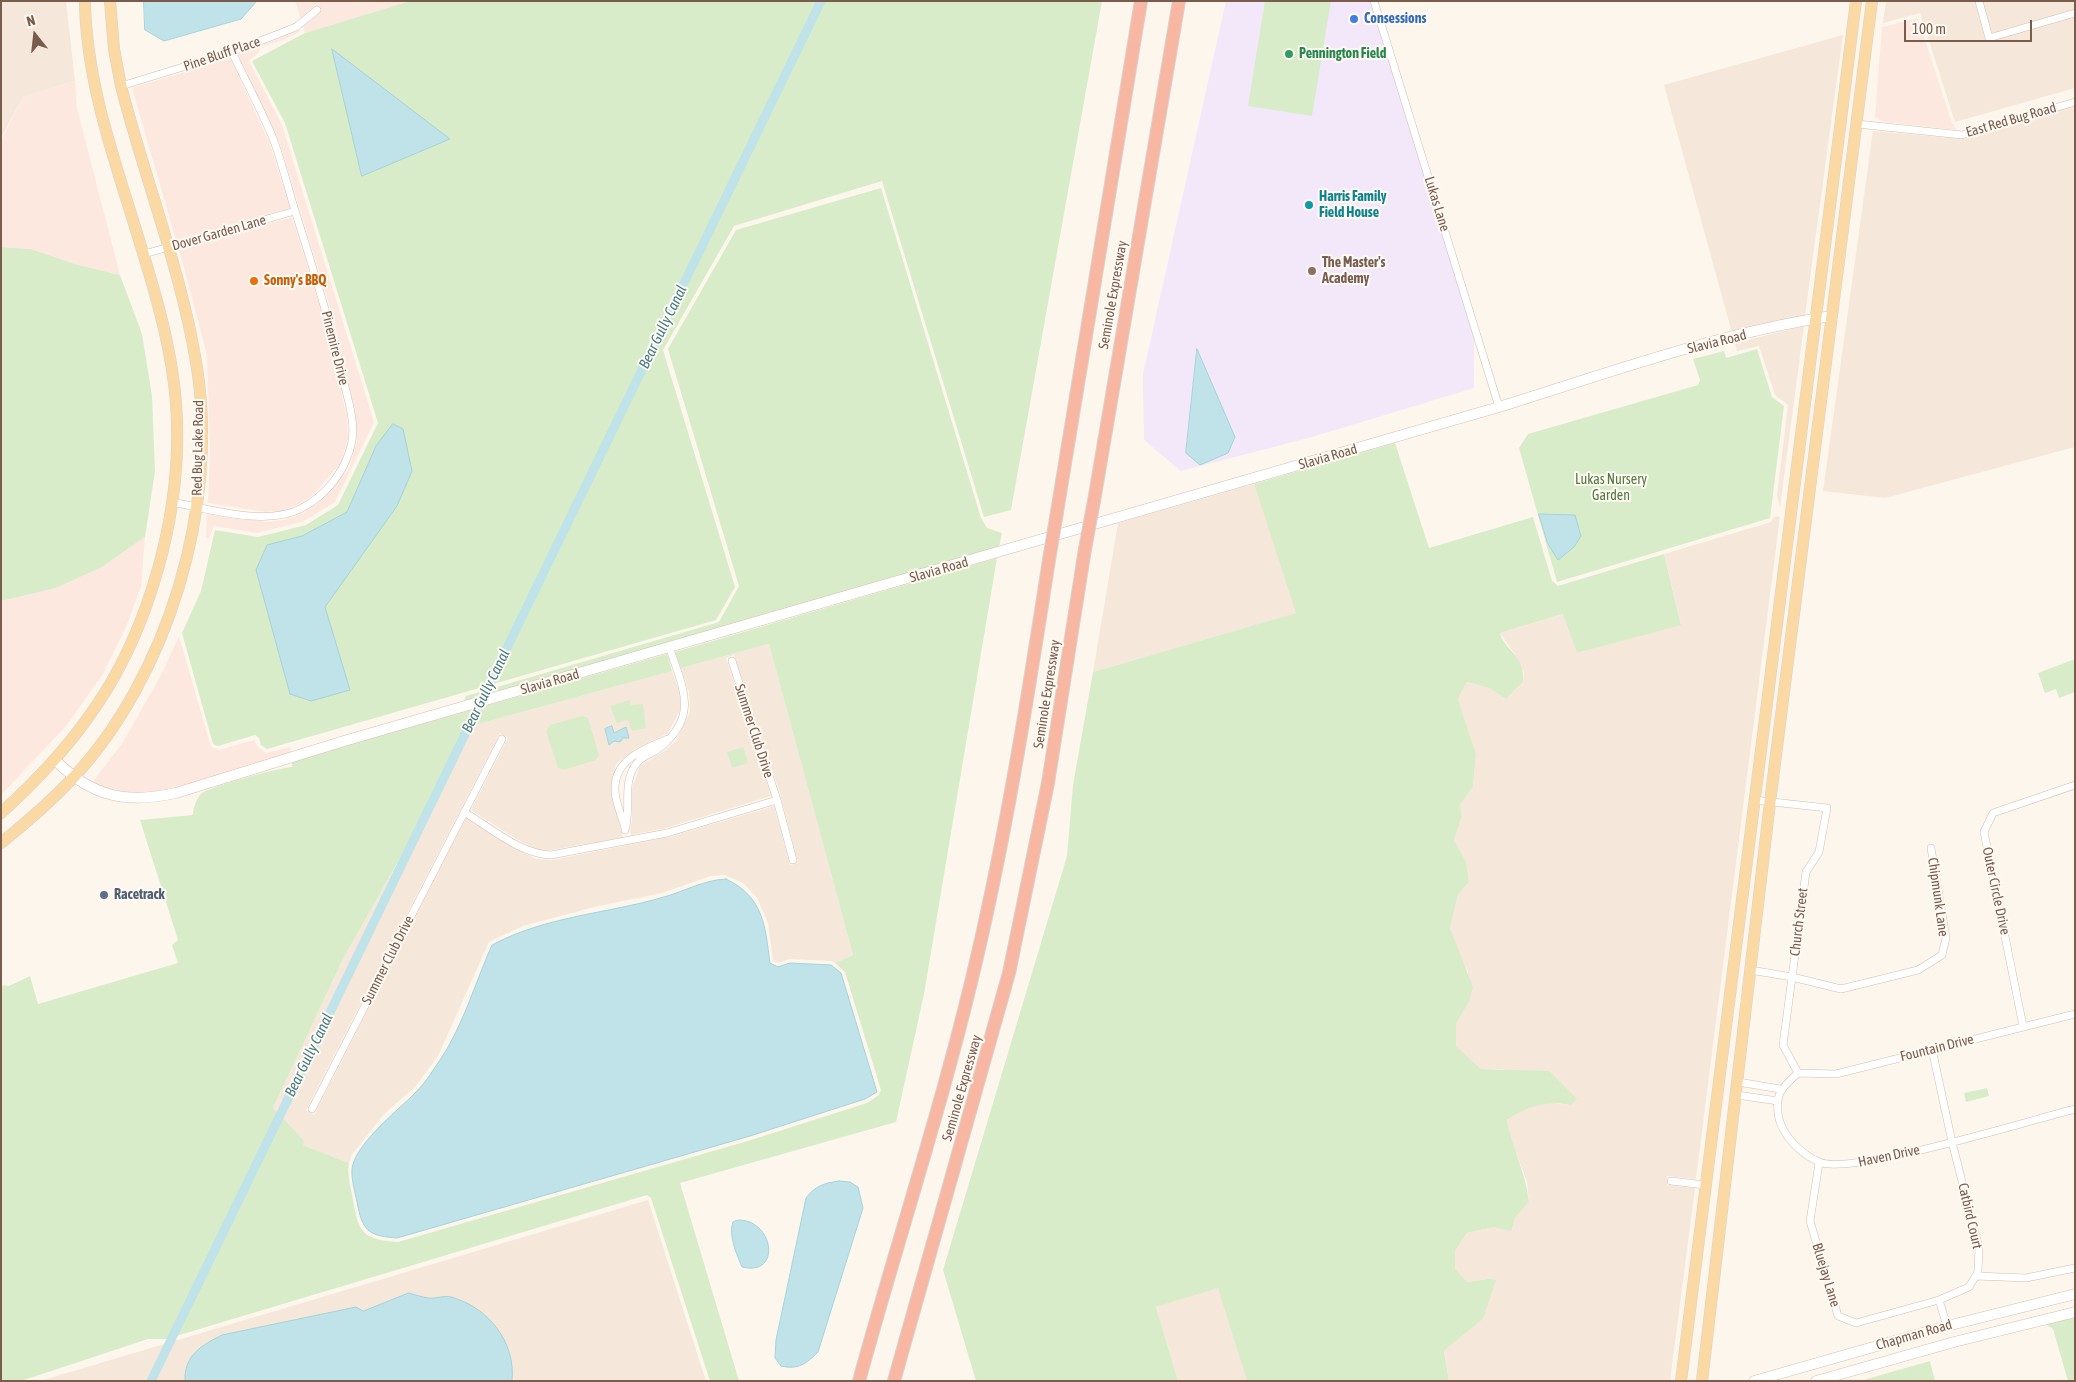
<!DOCTYPE html>
<html>
<head>
<meta charset="utf-8">
<style>
  body { margin:0 }
  #map { position:relative; width:2076px; height:1382px; overflow:hidden; background:#fdf6ec; font-family:"Asap Condensed",sans-serif }
  canvas { display:block }
  .frame { position:absolute; inset:0; border:2px solid #7a5c4d; pointer-events:none }
  .north { position:absolute; left:10px; top:10px; width:50px; height:50px; -webkit-text-stroke:4px #fffaf3; paint-order:stroke; rotate:344deg; font-size:14px; font-weight:700; line-height:20px; text-align:center; color:#7a5c4d }
  .north::after { content:''; display:block; margin:auto; width:18px; height:22px; background:#7a5c4d; clip-path:polygon(50% 0,100% 100%,50% 72%,0 100%) }
  .scale { position:absolute; left:1904px; top:20px; width:128px; height:22px; box-sizing:border-box; border:2px solid #7a5c4d; border-top:0; padding-left:6px; font-size:15px; line-height:18px; white-space:nowrap; color:#7a5c4d; -webkit-text-stroke:4px #fffaf3; paint-order:stroke }
</style>
</head>
<body>
<div id="map">
<canvas width="2076" height="1382"></canvas>
<div class="frame"></div>
<div class="north">N</div>
<div class="scale">100 m</div>
</div>
<script>
const ctx = document.querySelector('canvas').getContext('2d');
ctx.lineJoin = 'round';
function fill(path, color) { ctx.fillStyle = color; ctx.fill(path, 'evenodd'); }
function stroke(path, color, width, dash) { ctx.strokeStyle = color; ctx.lineWidth = width; ctx.lineCap = dash ? 'butt' : 'round'; ctx.setLineDash(dash || []); ctx.stroke(path); }
function drawText(font, color, halo, rows, align = 'center') {
  ctx.font = font + ' "Asap Condensed",sans-serif'; ctx.lineWidth = 4; ctx.setLineDash([]); ctx.textBaseline = 'middle'; ctx.strokeStyle = halo; ctx.fillStyle = color; for (const [text, x, y, turn = 0] of rows) {
    ctx.save(); ctx.translate(x, y); ctx.rotate((+turn || 0) * Math.PI / 180); ctx.textAlign = isNaN(turn) ? turn : align; if (halo) ctx.strokeText(text, 0, 0); ctx.fillText(text, 0, 0); ctx.restore();
  }
}
fill(new Path2D(`
  M 1,1 L 66,1 L 75,81 L 23,97 L 1,138 Z
  M 1886,1 L 2075,1 L 2075,88 L 1955,122 L 1920,13 L 1883,23 Z
  M 1843,35 L 1805,315 L 1732,333 L 1664,85 Z
  M 2075,107 L 2075,447 L 1885,498 L 1823,491 L 1873,131 L 1963,139 Z
  M 1804,326 L 1780,507 L 1777,495 L 1788,405 L 1775,395 L 1759,346 L 1737,351 L 1735,343 Z
  M 1254,484 L 1297,613 L 1093,672 L 1118,523 Z
  M 1780,516 L 1696,1179 L 1667,1176 L 1667,1185 L 1695,1188 L 1670,1381 L 1449,1381 L 1444,1351 L 1483,1319 L 1488,1279 L 1467,1282 L 1455,1268 L 1455,1251 L 1467,1233 L 1494,1227 L 1515,1218 L 1529,1202 L 1527,1182 L 1511,1139 L 1507,1120 L 1524,1109 L 1546,1102 L 1571,1105 L 1503,1069 L 1481,1069 L 1456,1046 L 1456,1024 L 1469,1002 L 1468,971 L 1460,957 L 1450,928 L 1458,895 L 1469,882 L 1466,861 L 1454,840 L 1462,816 L 1460,805 L 1473,787 L 1476,754 L 1458,699 L 1467,682 L 1489,688 L 1506,699 L 1523,682 L 1524,672 L 1514,653 L 1500,633 L 1564,614 L 1577,653 L 1681,624 L 1664,554 L 1771,522 L 1774,517 Z
  M 769,644 L 853,955 L 835,963 L 831,961 L 790,959 L 778,963 L 773,961 L 768,923 L 757,898 L 743,883 L 725,875 L 711,876 L 662,893 L 598,906 L 523,926 L 489,942 L 438,1056 L 415,1087 L 384,1114 L 351,1156 L 349,1163 L 303,1145 L 273,1108 L 343,959 L 475,725 L 672,671 L 680,693 L 681,709 L 668,733 L 635,749 L 616,764 L 611,791 L 623,837 L 609,840 L 551,850 L 539,850 L 520,841 L 471,810 L 508,738 L 500,733 L 306,1110 L 314,1115 L 466,818 L 517,850 L 537,859 L 552,860 L 669,837 L 774,806 L 790,865 L 798,863 L 780,794 L 734,655 L 726,658 L 771,796 L 666,828 L 631,835 L 630,830 L 632,821 L 632,789 L 640,766 L 664,751 L 676,741 L 690,712 L 689,692 L 681,668 Z
  M 648,1200 L 706,1381 L 40,1381 Z
  M 1219,1287 L 1247,1381 L 1178,1381 L 1156,1307 Z`), '#f5e8da');
fill(new Path2D(`
  M 295,1 L 410,1 L 305,33 Z
  M 1918,18 L 1952,123 L 1957,130 L 1885,122 L 1875,117 L 1882,27 Z
  M 300,30 L 301,31 L 283,40 L 261,47 L 258,53 L 249,61 L 282,125 L 374,422 L 335,502 L 304,521 L 257,533 L 214,526 L 209,538 L 206,538 L 207,513 L 266,522 L 284,520 L 304,513 L 318,503 L 349,469 L 357,441 L 355,415 L 335,324 L 279,141 L 238,55 Z
  M 230,58 L 270,144 L 290,208 L 176,240 L 132,88 Z
  M 75,81 L 77,108 L 120,275 L 75,264 L 31,249 L 1,247 L 1,141 L 23,97 Z
  M 292,217 L 326,326 L 347,417 L 348,438 L 341,463 L 313,495 L 299,504 L 281,511 L 265,512 L 208,503 L 210,449 L 207,355 L 179,249 Z
  M 145,537 L 141,587 L 126,627 L 103,674 L 66,726 L 1,795 L 1,601 L 56,588 L 102,567 Z
  M 179,636 L 211,747 L 219,750 L 254,740 L 258,747 L 266,753 L 290,747 L 291,753 L 175,788 L 148,794 L 125,794 L 92,783 L 123,742 L 161,675 Z`), '#fde8e0');
fill(new Path2D(`
  M 1226,1 L 1374,1 L 1474,327 L 1474,388 L 1312,437 L 1181,471 L 1144,440 L 1143,374 Z`), '#f3e8fa');
fill(new Path2D(`
  M 410,1 L 1102,1 L 1011,510 L 984,517 L 882,181 L 734,226 L 663,350 L 735,587 L 716,620 L 267,749 L 261,745 L 259,738 L 255,735 L 218,746 L 213,744 L 182,633 L 201,591 L 215,530 L 258,537 L 306,525 L 338,505 L 378,423 L 285,123 L 252,61 L 305,33 Z
  M 1265,1 L 1331,1 L 1312,116 L 1248,106 Z
  M 881,188 L 981,518 L 987,528 L 1002,533 L 999,547 L 464,701 L 466,696 L 719,622 L 739,586 L 668,349 L 736,230 Z
  M 1,247 L 31,249 L 75,264 L 120,275 L 142,334 L 152,396 L 155,471 L 145,537 L 102,567 L 56,588 L 1,601 Z
  M 1757,349 L 1772,397 L 1784,406 L 1770,518 L 1557,582 L 1519,448 L 1528,434 L 1698,385 L 1700,380 L 1693,359 L 1724,351 L 1726,358 Z
  M 1395,443 L 1429,548 L 1533,517 L 1552,581 L 1558,586 L 1664,554 L 1681,625 L 1577,653 L 1563,614 L 1500,633 C 1504,650 1526,656 1523,682 L 1506,699 L 1489,688 L 1467,682 L 1458,699 L 1476,754 L 1473,787 L 1460,805 L 1462,816 L 1454,840 L 1466,861 L 1469,882 L 1458,895 L 1450,928 L 1473,987 L 1469,1002 L 1456,1024 L 1456,1046 L 1481,1069 L 1549,1071 L 1577,1099 L 1571,1105 C 1546,1100 1528,1106 1507,1120 C 1512,1148 1526,1173 1529,1202 L 1515,1218 L 1511,1231 L 1494,1227 L 1467,1233 L 1455,1251 L 1455,1268 L 1467,1282 L 1488,1279 L 1496,1280 L 1483,1319 L 1444,1351 L 1449,1381 L 1247,1381 L 1218,1288 L 1156,1307 L 1178,1381 L 976,1381 L 943,1270 L 1067,856 L 1073,785 L 1093,672 L 1296,613 L 1254,484 Z
  M 997,558 L 924,994 L 896,1122 L 680,1183 L 739,1381 L 710,1381 L 651,1198 L 647,1195 L 166,1339 L 148,1339 L 21,1381 L 1,1381 L 1,985 L 9,986 L 30,976 L 38,1004 L 178,963 L 172,945 L 178,940 L 140,820 L 193,815 C 193,808 196,800 201,794 C 208,787 281,767 292,767 L 292,762 L 345,746 L 667,654 L 672,671 L 475,725 L 343,959 L 273,1108 L 304,1141 L 303,1145 L 349,1163 C 347,1173 350,1183 352,1194 C 358,1229 359,1240 398,1242 L 751,1140 L 867,1103 L 879,1095 L 881,1090 L 845,972 L 835,963 L 853,955 L 769,644 L 681,668 L 675,652 Z
  M 2075,659 L 2075,692 L 2059,698 L 2056,689 L 2045,693 L 2038,673 Z
  M 630,700 L 631,705 L 643,704 L 646,728 L 632,731 L 628,720 L 617,723 L 610,706 Z
  M 582,716 L 588,718 L 599,755 L 596,760 L 564,770 L 558,768 L 546,731 L 550,725 Z
  M 743,747 L 748,763 L 732,768 L 727,752 Z
  M 1987,1088 L 1989,1096 L 1966,1102 L 1964,1093 Z
  M 2075,1317 L 2075,1381 L 2068,1381 L 2053,1329 L 2046,1324 Z
  M 1930,1361 L 1935,1381 L 1860,1381 Z`), '#d8ecc9');
const water = new Path2D(`
  M 144,1 L 257,1 L 241,19 L 164,41 L 145,30 Z
  M 332,49 L 450,139 L 362,176 Z
  M 1197,349 L 1235,437 L 1228,453 L 1200,465 L 1186,453 Z
  M 393,424 L 403,429 L 412,471 L 397,506 L 325,607 L 350,690 L 311,701 L 290,694 L 256,570 L 267,545 L 302,536 L 347,512 L 376,446 Z
  M 1539,514 L 1575,515 L 1581,536 L 1574,547 L 1558,560 L 1548,544 Z
  M 612,726 L 614,733 L 626,727 L 629,738 L 623,738 L 620,742 L 614,741 L 609,745 L 605,729 Z
  M 726,879 C 764,897 765,926 770,963 L 778,967 L 790,963 L 831,965 L 841,973 L 877,1092 L 865,1099 L 750,1136 L 397,1238 C 372,1236 363,1233 358,1207 C 356,1195 351,1180 352,1169 C 355,1143 400,1109 417,1091 C 426,1082 433,1070 440,1060 C 463,1026 475,983 492,945 C 546,916 606,914 664,897 C 685,891 704,880 726,879 Z
  M 839,1181 L 850,1182 L 858,1187 L 863,1208 L 818,1352 C 806,1364 798,1370 781,1366 L 775,1358 L 776,1340 L 806,1198 C 815,1186 824,1183 839,1181 Z
  M 739,1220 C 774,1220 782,1277 742,1267 C 737,1255 728,1235 733,1222 Z
  M 409,1293 C 416,1295 422,1297 428,1298 C 436,1299 444,1295 451,1297 C 488,1307 516,1342 512,1381 L 185,1381 C 184,1355 202,1345 222,1335 L 356,1307 L 363,1311 Z`);
fill(water, '#bfe3e8');
stroke(water, '#a5d3da', 1);
stroke(new Path2D(`
  M 151,1381 L 821,1`), '#bfe3e8', 9);
const street = new Path2D(`
  M 1374,1 L 1499,407
  M 1979,1 L 1989,38 L 2075,13
  M 121,86 L 232,52 L 296,27 L 317,10
  M 1857,124 L 1962,135 L 2075,102
  M 144,254 L 295,211
  M 172,502 C 209,509 267,527 302,508 C 327,495 347,469 352,441 C 356,419 345,391 341,370 C 329,318 313,268 297,217 C 289,192 283,166 274,141 C 262,111 246,82 232,52
  M 732,661 L 777,800 L 793,860
  M 1754,800 L 1827,808 L 1819,852 L 1806,872 L 1783,1045 L 1798,1073 C 1781,1088 1774,1095 1779,1119 C 1784,1137 1801,1154 1819,1162 C 1850,1176 2031,1120 2075,1109
  M 464,812 C 491,828 520,854 551,855 L 667,833 L 777,800
  M 625,828 C 622,816 615,802 615,790 C 614,759 644,749 668,739
  M 625,830 C 632,808 621,782 637,763 C 643,755 655,753 662,746 C 699,714 682,687 670,649
  M 1750,970 L 1792,977 L 1841,989 L 1918,970 L 1942,955 L 1946,938 L 1931,848
  M 2023,1026 L 1984,832 L 1993,813 L 2075,785
  M 1932,1049 L 1952,1142 L 1979,1248 L 1978,1272 L 1969,1287 L 1939,1300
  M 1798,1073 L 1836,1074 L 2075,1014
  M 1738,1082 L 1780,1089
  M 1737,1095 L 1778,1101
  M 312,1109 L 502,739
  M 1819,1163 L 1810,1221 L 1838,1316 L 1856,1323 L 1939,1300 L 1947,1326
  M 1671,1181 L 1705,1185
  M 1976,1276 L 2026,1278 L 2075,1268`);
const secondary = new Path2D(`
  M 55,760 C 92,797 126,804 176,793 L 344,741 L 1499,407 C 1608,373 1719,333 1832,316
  M 1754,1381 L 1947,1326 L 2075,1294
  M 1816,1381 L 1954,1342 L 2075,1312`);
const primary = new Path2D(`
  M 1,813 C 33,784 62,754 87,719 C 150,634 184,508 176,403 C 172,352 158,302 143,253 C 119,172 86,87 85,1
  M 1,843 C 26,823 50,802 72,779 C 168,677 219,506 197,368 C 182,272 145,180 121,86 L 114,49 L 110,1
  M 1681,1381 L 1856,1
  M 1702,1381 L 1770,802 L 1872,1`);
const highway = new Path2D(`
  M 1094,501 L 1179,1
  M 1057,512 L 1141,1
  M 859,1381 C 899,1235 947,1091 980,944 C 1009,817 1029,689 1049,560
  M 894,1381 L 1009,973 L 1048,783 L 1085,549`);
stroke(street, '#d1beb0', 8);
stroke(secondary, '#d6c0b0', 11);
stroke(primary, '#dad1cd', 12);
stroke(highway, '#dad1cd', 14);
stroke(street, '#fff', 7);
stroke(secondary, '#fff', 10);
stroke(primary, '#fbd9a5', 11);
stroke(highway, '#f7b7a3', 12);
const highwayBridge = new Path2D(`
  M 1085,549 L 1094,501
  M 1049,560 L 1057,512`);
stroke(highwayBridge, '#dad1cd', 14, []);
stroke(highwayBridge, '#f7b7a3', 12);
for (const [x, y, r, color] of [
  [1354,19,5,"#3f7fe0"],
  [1289,54,5,"#2e9e5b"],
  [1309,205,5,"#0f9aa8"],
  [1312,271,5,"#8d6e63"],
  [254,281,5,"#e8710a"],
  [104,895,5,"#5c6f8a"]
]) { const dot = new Path2D(); dot.arc(x, y, r, 0, 2 * Math.PI); ctx.fillStyle = color; ctx.fill(dot); stroke(dot, '#fffaf3', 2); }
drawText('bold 14px', '#366cbe', '#fffaf3', [
  ["Consessions",1364,19]
], 'left');
drawText('14px', '#7a5c4d', '#fffaf3', [
  ["Pine Bluff Place",222,54,-19],
  ["East Red Bug Road",2011,120,-16],
  ["Lukas Lane",1437,204,73],
  ["Dover Garden Lane",219,233,-16],
  ["Seminole Expressway",1113,295,-80],
  ["Slavia Road",1717,342,-14],
  ["Pinemire Drive",335,348,76],
  ["Red Bug Lake Road",198,448,-89],
  ["Slavia Road",1328,457,-16],
  ["Slavia Road",939,570,-16],
  ["Slavia Road",550,682,-16],
  ["Seminole Expressway",1047,694,-81],
  ["Summer Club Drive",754,731,72],
  ["Outer Circle Drive",1996,891,78],
  ["Chipmunk Lane",1938,897,82],
  ["Church Street",1799,922,-83],
  ["Summer Club Drive",388,960,-63],
  ["Fountain Drive",1937,1048,-14],
  ["Seminole Expressway",962,1088,-74],
  ["Haven Drive",1889,1156,-12],
  ["Catbird Court",1970,1216,77],
  ["Bluejay Lane",1826,1275,73],
  ["Chapman Road",1914,1335,-16]
]);
drawText('bold 14px', '#27864d', '#fffaf3', [
  ["Pennington Field",1299,54]
], 'left');
drawText('bold 14px', '#0d838f', '#fffaf3', [
  ["Harris Family",1319,197],
  ["Field House",1319,213]
], 'left');
drawText('bold 14px', '#785e54', '#fffaf3', [
  ["The Master's",1322,263],
  ["Academy",1322,279]
], 'left');
drawText('bold 14px', '#c56008', '#fffaf3', [
  ["Sonny's BBQ",264,281]
], 'left');
drawText('14px', '#537a41', '#fffaf3', [
  ["Lukas Nursery",1611,480],
  ["Garden",1611,496]
]);
drawText('bold 14px', '#4e5e75', '#fffaf3', [
  ["Racetrack",114,895]
], 'left');
drawText('italic 15px', '#437c86', '#fffaf3', [
  ["Bear Gully Canal",663,327,-64],
  ["Bear Gully Canal",486,691,-64],
  ["Bear Gully Canal",309,1055,-64]
]);
</script>
</body>
</html>
